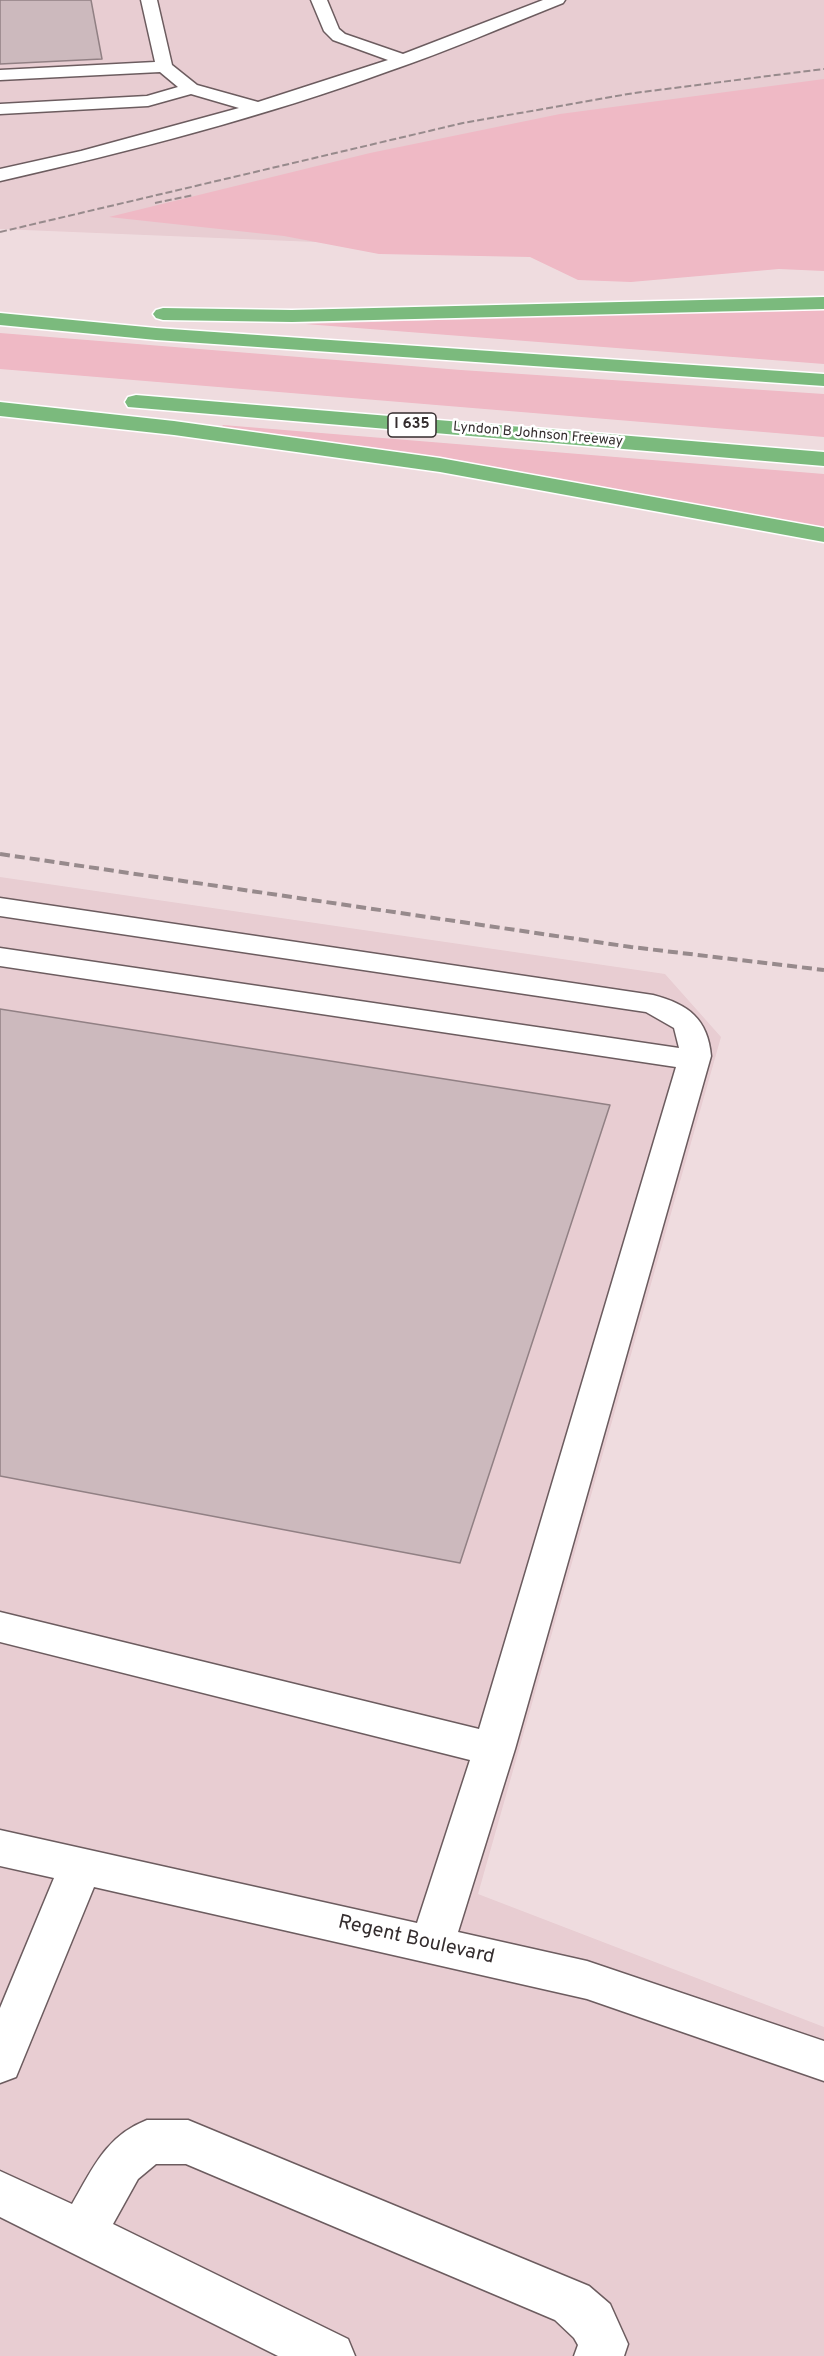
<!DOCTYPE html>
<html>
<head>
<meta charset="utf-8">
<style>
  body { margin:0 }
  canvas { display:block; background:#efdcdf }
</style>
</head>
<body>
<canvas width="824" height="2356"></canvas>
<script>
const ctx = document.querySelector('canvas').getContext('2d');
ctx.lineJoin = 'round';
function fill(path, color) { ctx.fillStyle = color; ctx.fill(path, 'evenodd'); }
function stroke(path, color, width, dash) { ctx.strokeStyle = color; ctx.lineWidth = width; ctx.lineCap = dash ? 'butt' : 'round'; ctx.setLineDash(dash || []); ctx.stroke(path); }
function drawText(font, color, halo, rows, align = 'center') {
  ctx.font = font + ' Overpass,sans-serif'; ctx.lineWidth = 5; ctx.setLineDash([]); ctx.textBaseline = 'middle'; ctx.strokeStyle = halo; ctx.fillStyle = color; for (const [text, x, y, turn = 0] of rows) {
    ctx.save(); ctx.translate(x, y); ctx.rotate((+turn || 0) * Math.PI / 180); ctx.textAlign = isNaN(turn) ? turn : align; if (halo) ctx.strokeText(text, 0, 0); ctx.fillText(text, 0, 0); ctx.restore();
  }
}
fill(new Path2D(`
  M 0,0 L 824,0 L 824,263 L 0,229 Z
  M 0,877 L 665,974 L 721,1037 L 478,1894 L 824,2027 L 824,2356 L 0,2356 Z`), '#e8cdd2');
fill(new Path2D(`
  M 824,79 L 824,271 L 779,269 L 631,282 L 578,280 L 530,257 L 379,254 L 284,236 L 109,217 L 370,153 L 560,114 Z
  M 772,310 L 824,310 L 824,364 L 305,324 Z
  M 0,333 L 461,370 L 824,394 L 824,437 L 0,369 Z
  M 223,425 L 824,474 L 824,530 L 219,430 Z`), '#efb9c5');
const building = new Path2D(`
  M 0,0 L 91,0 L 102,59 L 0,64 Z
  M 0,1009 L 610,1105 L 460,1563 L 0,1476 Z`);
fill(building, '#ccb9bd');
stroke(building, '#918084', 1.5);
const minor = new Path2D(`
  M 141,0 L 157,0 L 172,65 L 197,85 L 258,102 L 388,60 L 333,40 L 324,31 L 311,0 L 327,0 L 339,29 L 345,34 L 403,54 L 543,0 L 565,0 L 563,3 C 505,26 448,51 389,71 C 263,117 131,151 0,181 L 0,169 L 81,151 L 239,108 L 191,94 L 148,106 L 0,114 L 0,104 L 147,96 L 178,87 L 160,72 L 0,80 L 0,70 L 155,62 Z
  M 0,898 L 653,995 C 688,1004 708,1019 711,1056 L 515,1749 L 458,1932 L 587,1961 L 824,2041 L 824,2081 L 587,1999 L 94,1887 L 16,2077 L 0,2083 L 0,2008 L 54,1878 L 0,1866 L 0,1830 L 417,1923 L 470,1760 L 0,1642 L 0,1612 L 479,1729 L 676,1067 L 0,966 L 0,948 L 679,1048 L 674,1028 L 646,1012 L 0,916 Z
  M 147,2120 L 188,2120 L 589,2286 L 610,2304 L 628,2344 L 624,2356 L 574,2356 L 578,2345 L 574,2338 L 555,2320 L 186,2164 L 156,2164 L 138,2179 L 113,2224 L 348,2339 L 355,2356 L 278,2356 L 0,2217 L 0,2171 L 72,2204 C 93,2168 106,2136 147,2120 Z`);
const highway = new Path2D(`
  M 824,297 L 824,309 L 292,322 L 163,320 L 156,318 L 153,314 L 156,310 L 163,308 L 292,310 Z
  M 0,313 L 156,328 L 824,374 L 824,386 L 156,340 L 0,325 Z
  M 136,395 L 824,452 L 824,466 L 128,407 L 125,402 L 128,397 Z
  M 0,402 L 174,421 L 440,458 L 824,528 L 824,542 L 440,472 L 174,435 L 0,416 Z`);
stroke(minor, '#6c5c5f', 3);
stroke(highway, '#fff', 3);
fill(minor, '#fff');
fill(highway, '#7bba7d');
stroke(new Path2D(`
  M 155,203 L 194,195
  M 0,232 L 463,123 L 634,93 L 824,69`), '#978a8c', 2, [7, 3]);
stroke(new Path2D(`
  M 0,854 L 631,947 L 824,970`), '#978a8c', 4, [10, 5]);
drawText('14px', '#342d2e', '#fff', [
  ["Lyndon B Johnson Freeway",538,435,5]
]);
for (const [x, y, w] of [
  [412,425,48]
]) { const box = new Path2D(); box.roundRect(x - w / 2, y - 12, w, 24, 4.5); ctx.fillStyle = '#fff'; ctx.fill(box); stroke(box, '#342d2e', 1.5); }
drawText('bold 15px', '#342d2e', null, [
  ["I 635",412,425]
]);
drawText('20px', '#342d2e', '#fff', [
  ["Regent Boulevard",416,1941,13]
]);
</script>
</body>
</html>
